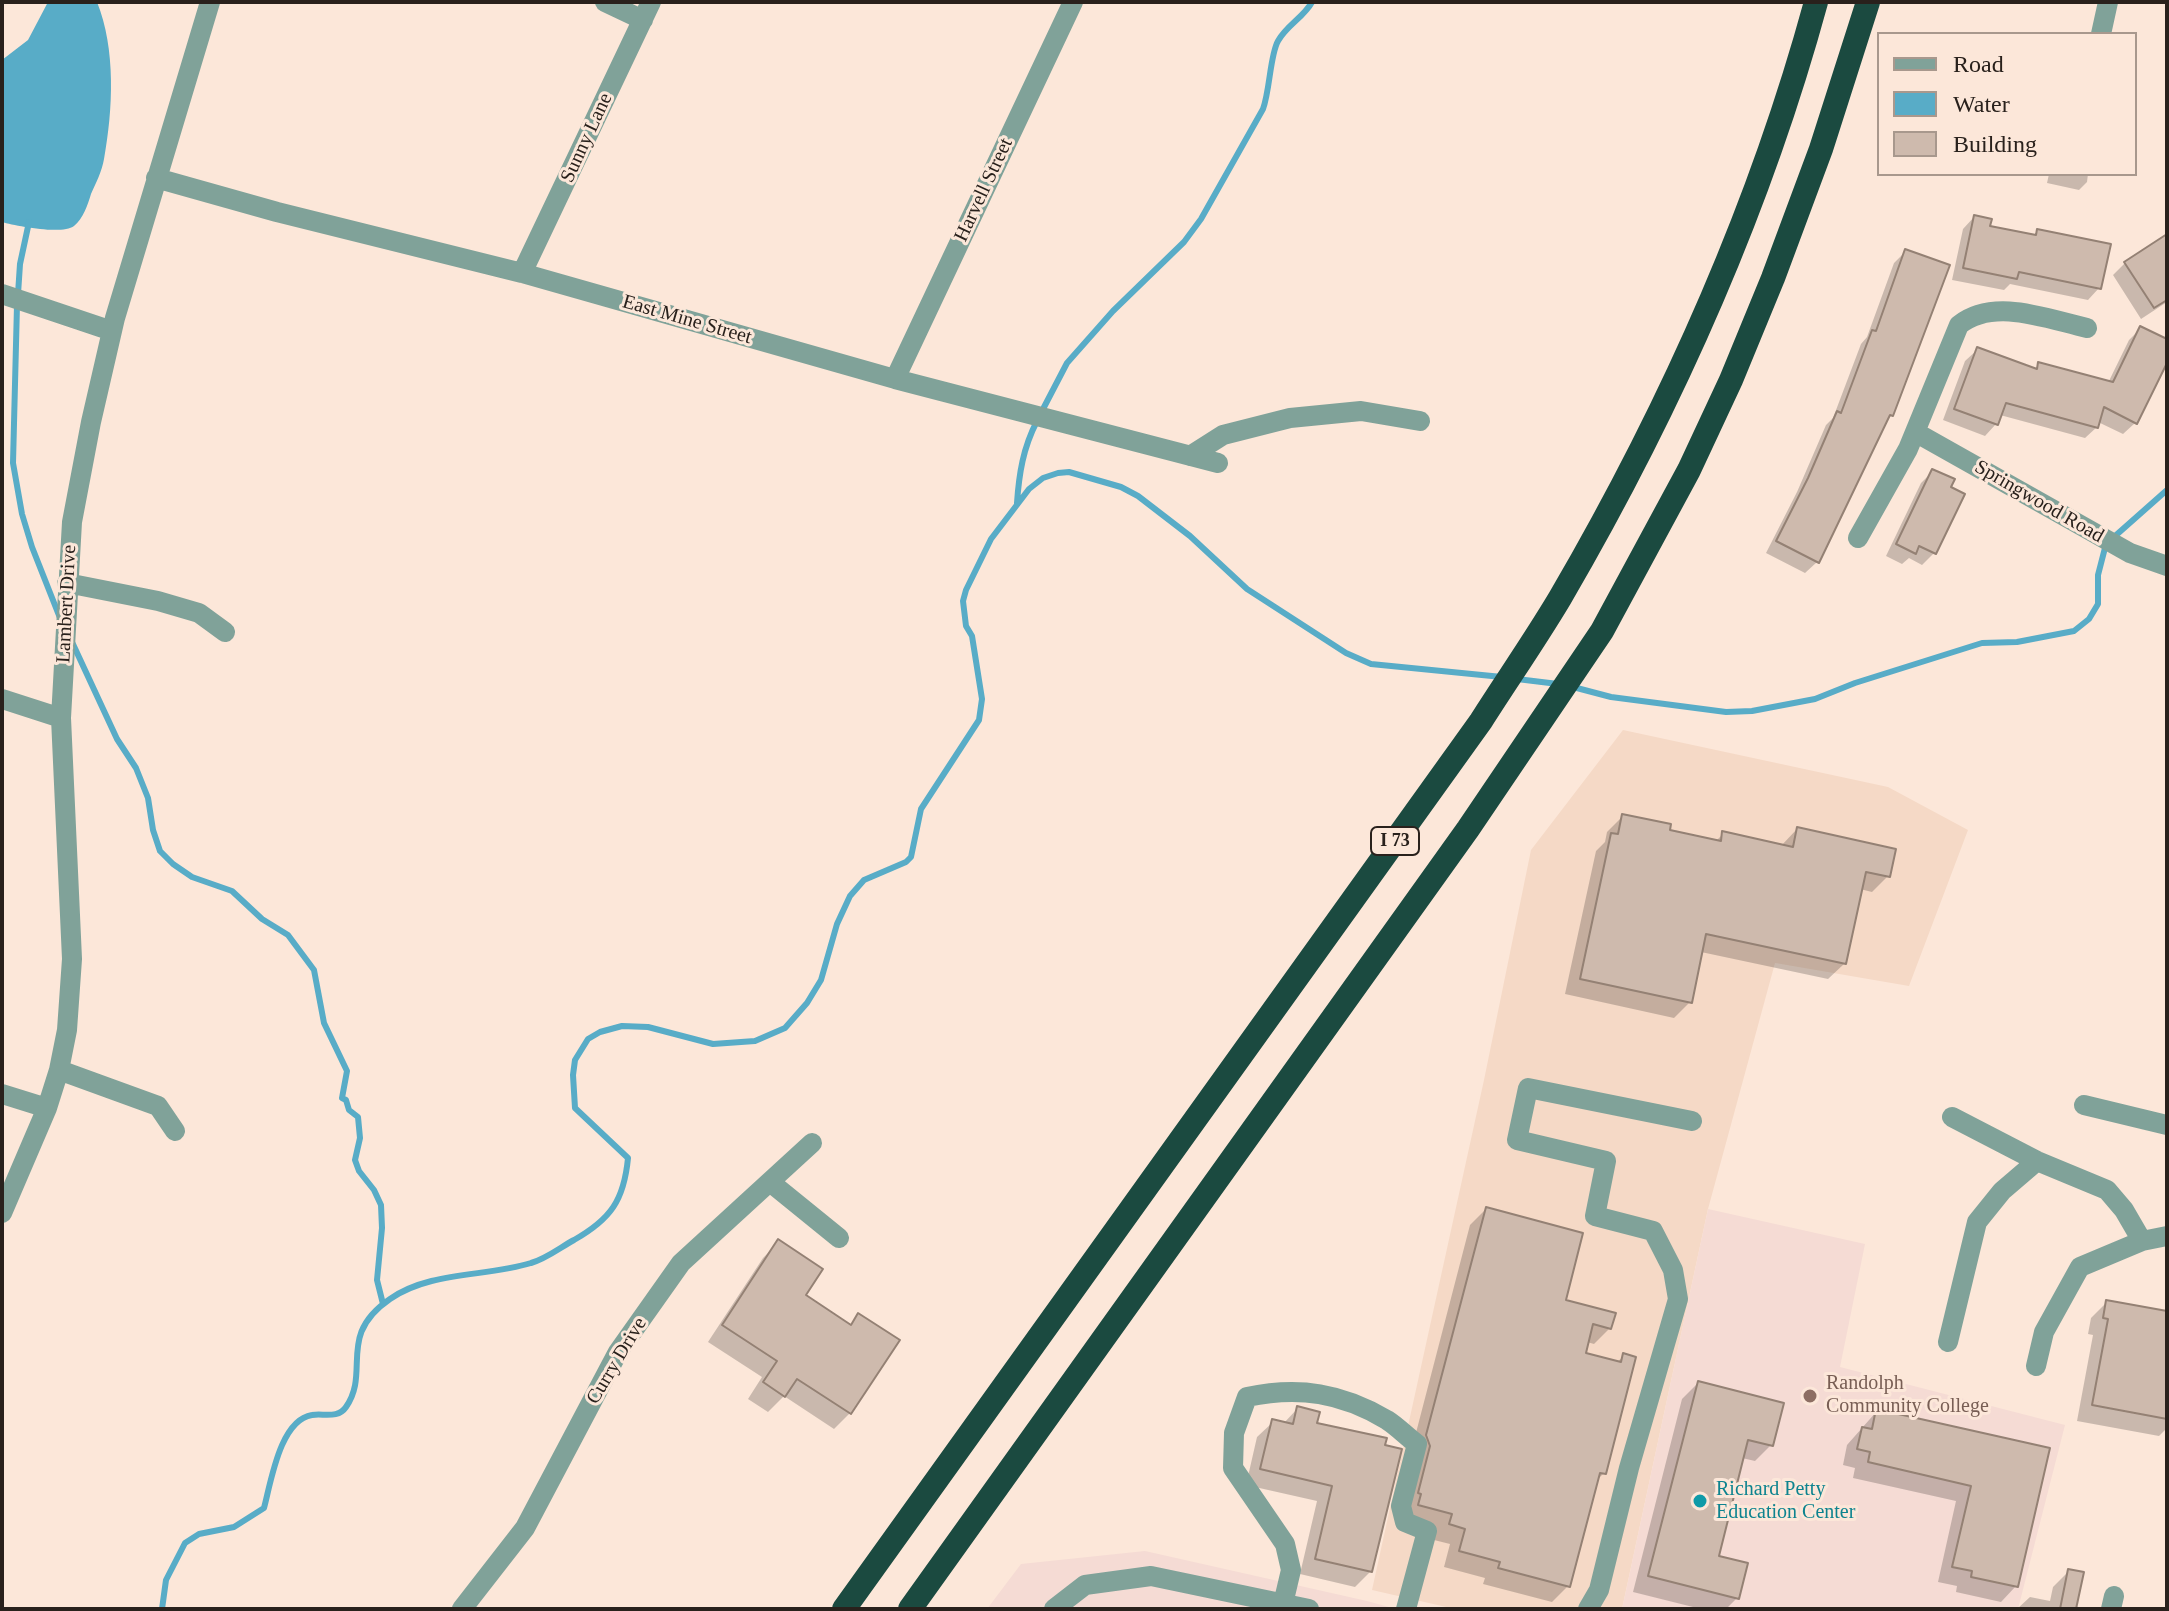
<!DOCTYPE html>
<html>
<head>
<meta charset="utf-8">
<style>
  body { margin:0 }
  #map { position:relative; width:2169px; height:1611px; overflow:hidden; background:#fce7d9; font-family:"Times New Roman",serif }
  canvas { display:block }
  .frame { position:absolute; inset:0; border:4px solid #29211c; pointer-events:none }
  .legend { position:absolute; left:1877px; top:32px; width:260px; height:144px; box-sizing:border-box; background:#fce7d9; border:2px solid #a8988d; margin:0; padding:10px 14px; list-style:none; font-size:24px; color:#29211c }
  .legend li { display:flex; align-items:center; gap:16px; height:40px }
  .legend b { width:40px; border:2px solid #a8988d }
</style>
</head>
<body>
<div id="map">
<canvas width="2169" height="1611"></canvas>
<div class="frame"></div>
<ul class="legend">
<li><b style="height:10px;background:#80a299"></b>Road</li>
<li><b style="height:22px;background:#58acc7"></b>Water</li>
<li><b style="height:22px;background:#cebaad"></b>Building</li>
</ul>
</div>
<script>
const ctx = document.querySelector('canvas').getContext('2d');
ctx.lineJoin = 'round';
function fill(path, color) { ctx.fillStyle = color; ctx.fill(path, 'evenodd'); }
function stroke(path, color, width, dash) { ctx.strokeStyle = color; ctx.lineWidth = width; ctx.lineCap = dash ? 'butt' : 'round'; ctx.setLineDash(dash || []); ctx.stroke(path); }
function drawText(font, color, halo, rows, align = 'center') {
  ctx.font = font + ' "Times New Roman",serif'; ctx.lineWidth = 6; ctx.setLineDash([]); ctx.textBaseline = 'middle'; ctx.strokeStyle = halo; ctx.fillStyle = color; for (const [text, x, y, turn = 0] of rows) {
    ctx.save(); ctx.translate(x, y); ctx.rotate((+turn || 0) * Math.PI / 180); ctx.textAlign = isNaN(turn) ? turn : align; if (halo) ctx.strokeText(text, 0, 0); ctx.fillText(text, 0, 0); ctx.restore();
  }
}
fill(new Path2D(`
  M 1623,730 L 1888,787 L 1968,830 L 1909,986 L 1775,963 L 1708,1209 L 1622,1609 L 1455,1609 L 1372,1590 L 1484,1080 L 1531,850 Z`), '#f5d9c6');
fill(new Path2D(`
  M 1708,1209 L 1865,1244 L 1840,1367 L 2065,1425 L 2018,1609 L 1622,1609 Z
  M 1145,1551 L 1367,1601 L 1396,1609 L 987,1609 L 1021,1564 Z`), '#f5dbd4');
fill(new Path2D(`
  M 48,2 L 97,2 C 116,49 113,110 104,159 C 102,171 96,183 91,194 C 88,204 83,219 74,226 C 62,235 16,226 2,222 L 2,60 L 28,40 Z`), '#58acc7');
fill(new Path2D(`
  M 2049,174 L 2088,174 L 2087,182 L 2079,190 L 2047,183 Z
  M 1974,217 L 1988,227 L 2033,236 L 2038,231 L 2099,288 L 2088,300 L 2010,284 L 2004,290 L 1952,280 L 1963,229 Z
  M 2162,240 L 2167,247 L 2167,302 L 2141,319 L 2113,275 L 2125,263 Z
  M 1906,251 L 1891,415 L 1884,422 L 1817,562 L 1805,573 L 1766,553 L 1797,492 L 1826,425 L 1833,418 L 1861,344 L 1867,337 L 1894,263 Z
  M 2141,328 L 2167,341 L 2167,358 L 2135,423 L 2123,434 L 2098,422 L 2097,427 L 2085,438 L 2000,415 L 1996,424 L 1985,436 L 1943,420 L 1965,361 L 1977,350 L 2033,370 L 2039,365 L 2108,383 L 2129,340 Z
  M 1933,471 L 1948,488 L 1962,495 L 1934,553 L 1922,565 L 1909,558 L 1902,564 L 1886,556 L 1921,483 Z
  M 1623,816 L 1668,831 L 1715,842 L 1723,834 L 1781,846 L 1797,829 L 1888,876 L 1872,892 L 1860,889 L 1844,964 L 1828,979 L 1701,952 L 1690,1002 L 1674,1018 L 1565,994 L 1596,851 L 1605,842 L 1607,832 Z
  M 1486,1209 L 1563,1301 L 1610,1328 L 1594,1344 L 1587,1342 L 1583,1355 L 1616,1363 L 1624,1356 L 1604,1473 L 1596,1481 L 1568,1586 L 1552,1602 L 1483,1584 L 1485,1578 L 1444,1567 L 1450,1544 L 1434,1540 L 1437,1529 L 1403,1521 L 1411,1452 L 1470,1225 Z
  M 779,1242 L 803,1296 L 849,1326 L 858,1316 L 850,1413 L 834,1429 L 784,1396 L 768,1412 L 748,1399 L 762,1377 L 708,1342 L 763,1258 Z
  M 2107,1302 L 2167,1313 L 2167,1428 L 2159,1436 L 2077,1421 L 2093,1335 L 2088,1334 L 2091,1318 Z
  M 1698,1383 L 1771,1445 L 1755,1461 L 1742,1458 L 1716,1557 L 1737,1598 L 1726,1609 L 1701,1609 L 1633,1592 L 1682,1399 Z
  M 1298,1408 L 1315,1424 L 1371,1571 L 1355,1587 L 1300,1574 L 1317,1501 L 1246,1485 L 1257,1437 L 1273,1422 L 1283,1424 Z
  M 1877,1411 L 2047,1449 L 2016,1586 L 2001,1602 L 1956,1592 L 1957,1586 L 1938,1582 L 1956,1501 L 1853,1478 L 1855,1468 L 1843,1465 L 1847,1445 Z
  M 2069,1571 L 2074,1606 L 2088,1609 L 2017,1609 L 2030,1597 L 2050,1601 L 2053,1587 Z`), '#0003');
stroke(new Path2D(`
  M 18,294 L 20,264 L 29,222
  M 17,305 L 13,463 L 22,514 L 32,547 L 60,618
  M 1042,411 L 1067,363 L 1113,311 L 1184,242 L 1201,219 L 1263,109 C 1270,90 1270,55 1278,41 C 1287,25 1304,17 1312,2
  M 1017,503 C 1019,474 1023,448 1037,421
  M 72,642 L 117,739 L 136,768 L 148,798 L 153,830 L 160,851 L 173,864 L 192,877 L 232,891 L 262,919 L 288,935 L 314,970 L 324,1023 L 347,1071 L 342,1098 L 346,1100 L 349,1110 L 358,1117 L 360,1138 L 355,1160 L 359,1171 L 374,1190 L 381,1205 L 382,1228 L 377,1280 L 383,1304
  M 1517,679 L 1558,684
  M 1573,687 L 1611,697 L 1726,712 L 1752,711 L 1815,699 L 1855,683 L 1982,643 L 2017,642 L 2074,631 L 2089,619 L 2098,604 L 2098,575 L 2106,544 L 2167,490
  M 162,1609 L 166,1580 L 185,1543 L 199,1534 L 234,1527 L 264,1508 C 271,1482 280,1420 312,1415 C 323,1413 338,1419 346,1407 C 371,1371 336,1336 390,1299 C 430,1271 486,1277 531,1263 C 546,1259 561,1247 574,1240 C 611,1219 624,1200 628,1158 L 575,1108 L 573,1075 L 575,1060 L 588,1039 L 600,1032 L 622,1026 L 648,1027 L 713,1044 L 755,1041 L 785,1028 L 807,1003 L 821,980 L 837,924 L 850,896 L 864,880 L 906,862 L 911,857 L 921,809 L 979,720 L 982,699 L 972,636 L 966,626 L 963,601 L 966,590 L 991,539 L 1029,489 L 1043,478 L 1058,473 L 1069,472 L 1121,487 L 1138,496 L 1190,536 L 1247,589 L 1346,653 L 1371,664 L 1502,677`), '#58acc7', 6);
const building = new Path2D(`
  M 1974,215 L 1992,219 L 1990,226 L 2036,235 L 2037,229 L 2111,244 L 2101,289 L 2019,272 L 2017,279 L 1963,268 Z
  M 2167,234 L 2167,300 L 2154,308 L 2124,262 Z
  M 1905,249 L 1950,265 L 1893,416 L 1890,415 L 1819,563 L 1776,541 L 1808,478 L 1837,411 L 1841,413 L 1872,330 L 1876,331 Z
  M 2140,326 L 2167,339 L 2167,363 L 2137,424 L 2104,407 L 2098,428 L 2006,403 L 1998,425 L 1954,409 L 1977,347 L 2037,369 L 2038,362 L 2113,382 Z
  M 1932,469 L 1955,479 L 1951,487 L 1965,494 L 1936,554 L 1919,546 L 1916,554 L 1896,544 Z
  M 1622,814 L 1671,824 L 1670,830 L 1721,841 L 1722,831 L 1793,847 L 1797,827 L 1896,849 L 1890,877 L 1866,872 L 1846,964 L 1706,934 L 1692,1003 L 1580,979 L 1611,833 L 1618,834 Z
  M 1486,1207 L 1583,1233 L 1566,1300 L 1616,1313 L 1611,1329 L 1593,1324 L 1586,1353 L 1621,1362 L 1623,1353 L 1636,1357 L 1606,1474 L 1600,1473 L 1570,1587 L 1498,1568 L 1500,1562 L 1459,1551 L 1465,1529 L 1449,1524 L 1452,1514 L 1418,1505 L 1421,1494 L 1418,1493 L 1430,1446 L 1426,1435 Z
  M 778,1239 L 823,1269 L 806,1295 L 851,1325 L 858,1313 L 900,1340 L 851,1414 L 797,1379 L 785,1397 L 763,1382 L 777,1361 L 722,1325 Z
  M 2106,1300 L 2167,1311 L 2167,1419 L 2092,1405 L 2108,1319 L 2103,1318 Z
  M 1698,1381 L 1784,1403 L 1773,1446 L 1748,1440 L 1719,1556 L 1748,1563 L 1739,1599 L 1648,1576 Z
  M 1297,1406 L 1320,1412 L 1317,1423 L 1387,1438 L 1385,1445 L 1402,1449 L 1372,1572 L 1315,1559 L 1332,1486 L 1260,1469 L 1272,1419 L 1293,1424 Z
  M 1876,1409 L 2050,1448 L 2018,1587 L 1971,1577 L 1972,1571 L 1952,1567 L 1971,1486 L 1868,1462 L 1870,1452 L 1857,1449 L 1862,1427 L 1872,1429 Z
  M 2068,1569 L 2084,1572 L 2076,1609 L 2060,1609 Z`);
fill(building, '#cebaad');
stroke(building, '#948174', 2);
stroke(new Path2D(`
  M 605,2 L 643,20
  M 2101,34 L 2108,2
  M 156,178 L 277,212 L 522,273 L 895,379 L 1218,463
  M 522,273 L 651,2
  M 2,294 L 112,331
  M 895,379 L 1073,2
  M 1915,432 L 2130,553 L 2167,566
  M 1190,456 L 1223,435 L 1290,418 L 1361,411 L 1420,421
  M 1858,538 L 1908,449 L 1959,325 C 1994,297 2047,319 2087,328
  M 67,583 L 158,601 L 199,613 L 225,632
  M 2,699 L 61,718
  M 59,1070 L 158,1106 L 175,1131
  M 2,1094 L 47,1108
  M 2084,1105 L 2167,1125
  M 1952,1117 L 2037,1161 L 2107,1190 L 2124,1210 L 2142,1241
  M 770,1182 L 839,1238
  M 2,1213 L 47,1108 L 59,1070 L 67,1030 L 72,959 L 61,718 L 72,522 L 91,422 L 115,318 L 210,2
  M 1948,1342 L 1977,1222 L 2002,1191 L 2037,1161
  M 2036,1366 L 2044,1332 L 2080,1267 L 2142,1241 L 2167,1236
  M 1283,1604 L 1291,1570 L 1285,1544 L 1233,1468 L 1234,1433 L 1247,1397 C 1299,1386 1342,1393 1387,1420 C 1398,1427 1406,1436 1417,1444 L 1401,1506 L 1405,1522 L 1427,1531 L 1406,1609
  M 462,1609 L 525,1528 L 618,1352 L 681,1263 L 812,1143
  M 1054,1609 L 1085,1585 L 1151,1576 L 1309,1609
  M 1588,1609 L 1599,1590 L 1629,1468 L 1678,1299 L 1673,1270 L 1653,1231 L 1595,1216 L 1606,1161 L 1517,1140 L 1528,1088 L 1692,1121
  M 2111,1609 L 2114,1596`), '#80a299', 20);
stroke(new Path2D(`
  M 844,1609 L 1481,721 C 1507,680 1535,640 1560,598 C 1669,411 1759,211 1816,2
  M 910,1609 L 1468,829 L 1602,631 L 1689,470 L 1731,380 L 1773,278 L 1821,149 L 1868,2`), '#1b4a40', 24);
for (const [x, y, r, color] of [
  [1810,1396,8,"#8d6e63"],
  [1700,1501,8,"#0f9aa8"]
]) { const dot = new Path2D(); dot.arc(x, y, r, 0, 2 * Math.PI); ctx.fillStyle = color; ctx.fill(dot); stroke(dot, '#fce7d9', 3); }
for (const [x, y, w] of [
  [1395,841,48]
]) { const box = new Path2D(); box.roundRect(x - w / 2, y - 14, w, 28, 6); ctx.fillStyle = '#fce7d9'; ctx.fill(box); stroke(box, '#29211c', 2); }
drawText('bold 18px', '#29211c', null, [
  ["I 73",1395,841]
]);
drawText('20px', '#29211c', '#fce7d9', [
  ["Sunny Lane",587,138,-65],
  ["Harvell Street",984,190,-65],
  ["East Mine Street",687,320,16],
  ["Springwood Road",2039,502,30],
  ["Lambert Drive",67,604,-87],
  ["Curry Drive",617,1361,-59]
]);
drawText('20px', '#785e54', '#fce7d9', [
  ["Randolph",1826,1384],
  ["Community College",1826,1407]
], 'left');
drawText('20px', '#0d838f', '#fce7d9', [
  ["Richard Petty",1716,1490],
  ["Education Center",1716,1513]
], 'left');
</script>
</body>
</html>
